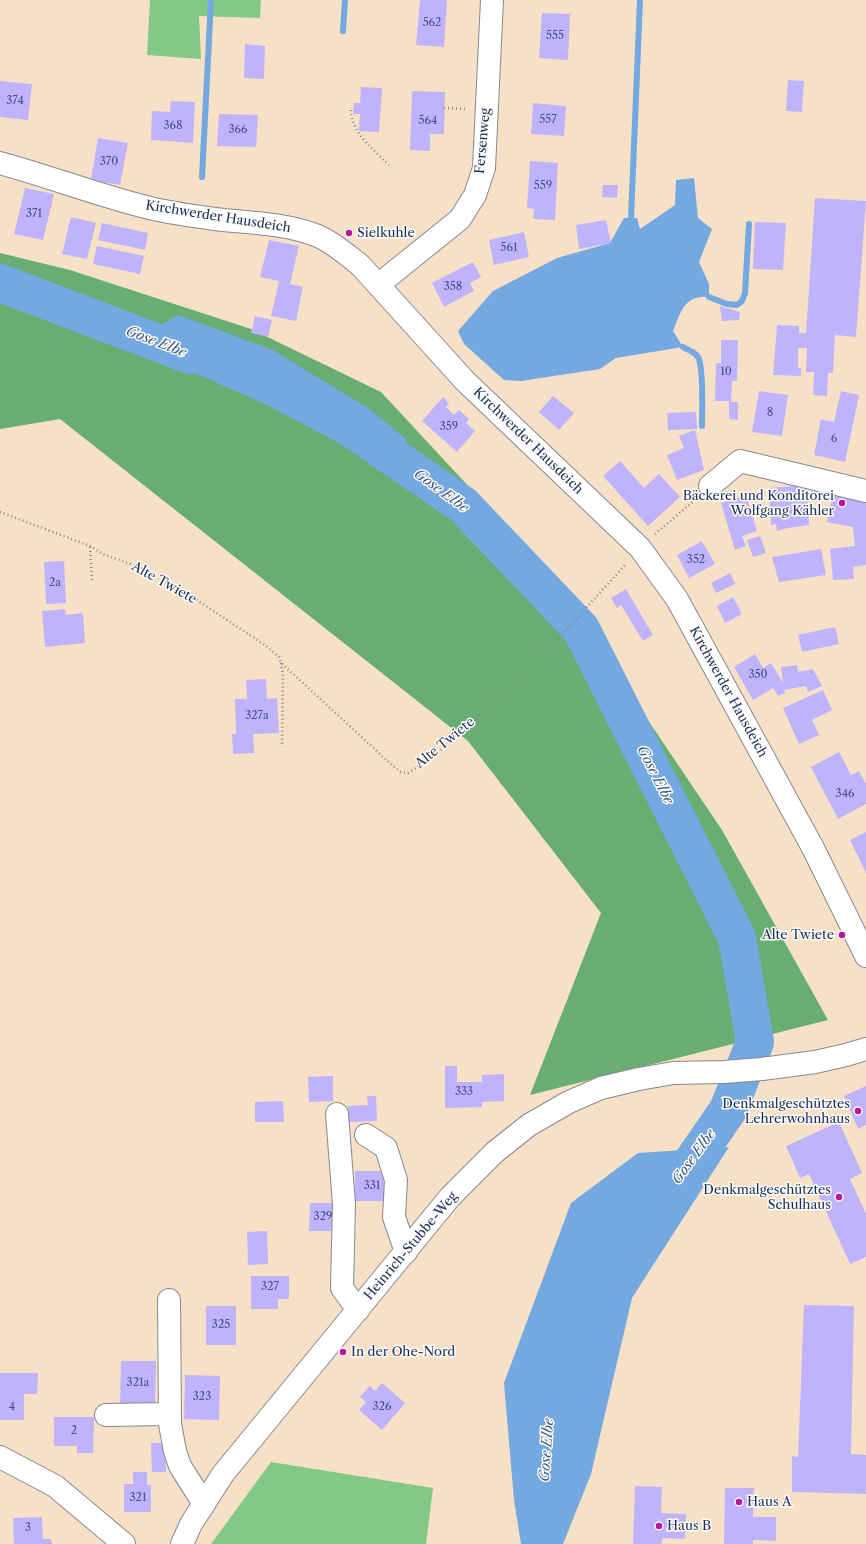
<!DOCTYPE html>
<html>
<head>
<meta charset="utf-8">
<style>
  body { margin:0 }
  canvas { display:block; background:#f6e0c6 }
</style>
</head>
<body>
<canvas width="866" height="1544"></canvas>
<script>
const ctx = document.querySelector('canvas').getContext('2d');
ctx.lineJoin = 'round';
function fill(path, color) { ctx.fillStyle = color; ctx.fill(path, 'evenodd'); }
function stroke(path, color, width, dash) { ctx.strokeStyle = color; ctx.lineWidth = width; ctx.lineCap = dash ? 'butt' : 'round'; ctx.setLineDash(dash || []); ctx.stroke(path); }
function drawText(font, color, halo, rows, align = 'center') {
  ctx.font = font + ' "Libre Caslon Text",serif'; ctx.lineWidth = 3; ctx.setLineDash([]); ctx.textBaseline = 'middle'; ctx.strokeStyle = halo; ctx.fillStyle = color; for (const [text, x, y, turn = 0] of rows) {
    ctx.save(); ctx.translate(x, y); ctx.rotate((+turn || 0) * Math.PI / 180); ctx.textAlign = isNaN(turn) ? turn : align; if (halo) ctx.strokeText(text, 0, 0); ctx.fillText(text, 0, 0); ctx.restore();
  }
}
fill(new Path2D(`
  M 150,0 L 261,0 L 260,18 L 199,16 L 201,59 L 147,55 Z
  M 271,1462 L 433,1488 L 426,1544 L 211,1544 Z`), '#81c984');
fill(new Path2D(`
  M 0,253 L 70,270 L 251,329 L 381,392 L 548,572 L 722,830 L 828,1020 L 530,1095 L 601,913 L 468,741 L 60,419 L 0,429 Z`), '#68ad72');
fill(new Path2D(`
  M 694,178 L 698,218 L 712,229 L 699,262 L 709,284 L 709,297 C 684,295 681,312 673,331 L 683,347 L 616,358 L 600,369 L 521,381 L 504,380 L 464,344 L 458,331 L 493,291 L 557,258 L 610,243 L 624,218 L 637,218 L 640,229 L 675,205 L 676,180 Z
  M 178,315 L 273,350 L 371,410 L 407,440 L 382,473 L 347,447 L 263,403 L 128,344 Z
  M 729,1147 L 632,1298 L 591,1474 L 563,1544 L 521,1544 L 514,1500 L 504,1383 L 571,1203 L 638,1153 Z`), '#73a8e0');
stroke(new Path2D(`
  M 343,31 L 345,0
  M 202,177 L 211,0
  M 631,218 L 640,0
  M 709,297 L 727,304 L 737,305 L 742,301 L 745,293 L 749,224
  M 683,347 C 688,350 695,352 698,357 C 704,367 702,412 702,426`), '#73a8e0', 6);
stroke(new Path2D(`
  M 0,283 L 190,355
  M 351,428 L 463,505 L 581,629 L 737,938 L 755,1042 L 728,1110 L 679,1181 L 670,1190`), '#73a8e0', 38);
fill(new Path2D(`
  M 420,0 L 447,0 L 444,47 L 416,45 Z
  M 542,13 L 570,14 L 568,60 L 539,58 Z
  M 245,44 L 265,46 L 264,79 L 244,78 Z
  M 788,80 L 804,81 L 802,112 L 786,111 Z
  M 0,81 L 32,84 L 28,120 L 0,117 Z
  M 361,87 L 382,88 L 379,132 L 359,131 L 360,114 L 353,114 L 354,103 L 360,103 Z
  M 412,91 L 445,92 L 444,134 L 430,134 L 430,151 L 410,150 Z
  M 171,101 L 195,102 L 193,143 L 151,140 L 152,111 L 170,112 Z
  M 533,103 L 566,106 L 564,136 L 531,134 Z
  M 219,114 L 258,115 L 256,147 L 217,146 Z
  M 98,138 L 128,143 L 120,185 L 91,180 Z
  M 530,161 L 558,163 L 555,220 L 533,219 L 534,209 L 527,208 Z
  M 603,185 L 618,185 L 617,198 L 602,197 Z
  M 25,188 L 54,194 L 43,240 L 14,234 Z
  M 815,198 L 866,201 L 856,337 L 835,335 L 833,373 L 828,373 L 827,396 L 813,395 L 814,372 L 806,372 L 807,348 L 798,348 L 798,368 L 801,368 L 801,376 L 773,375 L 777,325 L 799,326 L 799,333 L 806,333 Z
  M 71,217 L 96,223 L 87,259 L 62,254 Z
  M 606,220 L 611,243 L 579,249 L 576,225 Z
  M 755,222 L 786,223 L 783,270 L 753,269 Z
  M 102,223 L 148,233 L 145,250 L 98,240 Z
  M 524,232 L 529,257 L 494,265 L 489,240 Z
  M 269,240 L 299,246 L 290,284 L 303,287 L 296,321 L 271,316 L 279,281 L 260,277 Z
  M 97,246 L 144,256 L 140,274 L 93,264 Z
  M 473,262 L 481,277 L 470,283 L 474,291 L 444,307 L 432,283 Z
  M 720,306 L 740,312 L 739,320 L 722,321 Z
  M 255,316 L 272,320 L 268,337 L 251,333 Z
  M 721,340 L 738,340 L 737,381 L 732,381 L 731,402 L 738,402 L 738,420 L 729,419 L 729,401 L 715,401 L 716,363 L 721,363 Z
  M 759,391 L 788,395 L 782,436 L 752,432 Z
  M 841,391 L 859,395 L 845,462 L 814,455 L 821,419 L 834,422 Z
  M 553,396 L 574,413 L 559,430 L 539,412 Z
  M 443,397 L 449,403 L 446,407 L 454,415 L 459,410 L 469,419 L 466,423 L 475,431 L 457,452 L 422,421 Z
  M 696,412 L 697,429 L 668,430 L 667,413 Z
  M 695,430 L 704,470 L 677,480 L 667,455 L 684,448 L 679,436 Z
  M 620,461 L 644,488 L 659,474 L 680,497 L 648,526 L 603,476 Z
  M 807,485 L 809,525 L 788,528 L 777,531 L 776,524 L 771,525 L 769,488 Z
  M 833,494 L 866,500 L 866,565 L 853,567 L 854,579 L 833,580 L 830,549 L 855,546 L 853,527 L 827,522 Z
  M 746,495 L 757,531 L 742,536 L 746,546 L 735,550 L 721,503 Z
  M 760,536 L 766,553 L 753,557 L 747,540 Z
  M 702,541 L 715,564 L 689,578 L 677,555 Z
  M 821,549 L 826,575 L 779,582 L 772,557 Z
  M 64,561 L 66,603 L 46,604 L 44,562 Z
  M 730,573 L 735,584 L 716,593 L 711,583 Z
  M 626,589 L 653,635 L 643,641 L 621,605 L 617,608 L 611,598 Z
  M 733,597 L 742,614 L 725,623 L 717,606 Z
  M 65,609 L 66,615 L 83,613 L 85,643 L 45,647 L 42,611 Z
  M 835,627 L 839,644 L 802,652 L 798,635 Z
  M 755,654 L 763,668 L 771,663 L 783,683 L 781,667 L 797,665 L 798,672 L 813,669 L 822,686 L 808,692 L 806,686 L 784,690 L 785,693 L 778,696 L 773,688 L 753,700 L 734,667 Z
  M 266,679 L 267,699 L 277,698 L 279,733 L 253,734 L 254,753 L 233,754 L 232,734 L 236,734 L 235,699 L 247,699 L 246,680 Z
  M 823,690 L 832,710 L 812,720 L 819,735 L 799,744 L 783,708 Z
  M 839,752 L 851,775 L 859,771 L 866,784 L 866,804 L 838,819 L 811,767 Z
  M 866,832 L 866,873 L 850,840 Z
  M 445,1066 L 457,1066 L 457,1082 L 482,1082 L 482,1075 L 504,1074 L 504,1101 L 482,1102 L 482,1107 L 445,1108 Z
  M 333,1076 L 333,1101 L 309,1102 L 308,1077 Z
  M 866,1086 L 866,1125 L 858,1129 L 844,1096 Z
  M 367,1096 L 376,1096 L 377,1121 L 348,1122 L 348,1106 L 368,1105 Z
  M 283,1101 L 284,1122 L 255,1122 L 255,1102 Z
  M 839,1122 L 862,1173 L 850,1179 L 866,1214 L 866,1257 L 850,1264 L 809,1174 L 800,1178 L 786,1146 Z
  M 355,1171 L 388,1171 L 389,1201 L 355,1201 Z
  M 310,1203 L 337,1203 L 337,1231 L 309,1231 Z
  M 267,1231 L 268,1264 L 248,1265 L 247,1232 Z
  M 251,1276 L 289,1276 L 289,1299 L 278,1299 L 278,1309 L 251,1309 Z
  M 804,1305 L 854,1306 L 851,1454 L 866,1455 L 866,1494 L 792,1492 L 792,1456 L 798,1457 Z
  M 206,1306 L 236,1306 L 236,1345 L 206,1345 Z
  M 121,1361 L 156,1361 L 155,1406 L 120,1405 Z
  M 0,1373 L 38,1373 L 37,1394 L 24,1394 L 24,1420 L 0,1420 Z
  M 185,1375 L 220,1376 L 219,1420 L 184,1419 Z
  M 382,1383 L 405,1403 L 382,1430 L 359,1410 L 366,1402 L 360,1397 L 370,1386 L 375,1391 Z
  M 54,1417 L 94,1417 L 93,1453 L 77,1453 L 77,1446 L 54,1446 Z
  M 151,1443 L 165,1443 L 166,1472 L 152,1472 Z
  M 133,1472 L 147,1472 L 147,1485 L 151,1485 L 151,1512 L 124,1512 L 124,1484 L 133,1484 Z
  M 635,1486 L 662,1487 L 661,1513 L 686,1514 L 685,1539 L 662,1538 L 662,1544 L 633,1544 Z
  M 725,1488 L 754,1488 L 753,1517 L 776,1517 L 776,1541 L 753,1540 L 753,1544 L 724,1544 Z
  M 42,1517 L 43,1539 L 51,1539 L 52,1544 L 14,1544 L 13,1518 Z`), '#c0b3fe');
const minor = new Path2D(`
  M 0,163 C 52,177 102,197 154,209 C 176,214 200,217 223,220 C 255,223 287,224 318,236 C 334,243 347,255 360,265 L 465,381 L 640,548 L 677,599 L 813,848 L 866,956
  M 378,285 L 460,219 L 475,195 L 484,168 L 492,0
  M 710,486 L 740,461 L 866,491
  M 337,1114 L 344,1204 L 342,1288 L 358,1310
  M 366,1135 L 386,1148 L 396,1180 L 394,1217 L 406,1252
  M 169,1300 L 170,1424 L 175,1451 L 180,1466 L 204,1504
  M 106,1415 L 170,1414
  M 0,1457 L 55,1486 L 124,1544`);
const major = new Path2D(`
  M 182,1544 L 191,1524 L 223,1474 L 450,1197 L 495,1152 L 529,1125 L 569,1102 L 601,1088 L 639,1079 L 673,1073 L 724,1072 L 762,1069 L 815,1062 L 846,1055 L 866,1049`);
stroke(minor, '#888892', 24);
stroke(major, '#888892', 24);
stroke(new Path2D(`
  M 444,108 L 466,109
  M 351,110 C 352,134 373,149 389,165
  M 0,512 L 90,546 L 103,554 L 141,568 L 180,589 L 265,645 L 279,657 L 281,663 L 291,672 L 393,766 L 401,772 L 408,773 L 434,756 L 473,722 L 506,687 L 558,639 L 625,565
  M 655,534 L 695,500
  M 90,547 L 92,580
  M 281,663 L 283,675 L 282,747`), '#888892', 2.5, [1, 3]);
stroke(minor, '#fff', 22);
stroke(major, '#fff', 22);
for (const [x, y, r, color] of [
  [349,233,4,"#b5179e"],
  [842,503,4,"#b5179e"],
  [842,935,4,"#b5179e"],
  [858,1111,4,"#b5179e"],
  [839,1197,4,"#b5179e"],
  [343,1352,4,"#b5179e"],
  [739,1502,4,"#b5179e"],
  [659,1526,4,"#b5179e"]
]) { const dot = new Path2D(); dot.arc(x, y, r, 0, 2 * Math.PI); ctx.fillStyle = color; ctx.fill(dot); stroke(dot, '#fdfcf7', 1.5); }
drawText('11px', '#445086', null, [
  ["562",432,23],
  ["555",555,36],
  ["374",15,101],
  ["557",548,120],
  ["564",428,121],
  ["368",173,126],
  ["366",238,130],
  ["370",109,162],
  ["559",543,186],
  ["371",34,214],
  ["561",509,248],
  ["358",453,287],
  ["10",726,372],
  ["8",770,413],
  ["359",449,427],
  ["6",834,439],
  ["352",696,560],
  ["2a",55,583],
  ["350",758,675],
  ["327a",257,716],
  ["346",845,794],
  ["333",464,1092],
  ["331",372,1186],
  ["329",323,1217],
  ["327",270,1287],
  ["325",221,1325],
  ["321a",138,1383],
  ["323",202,1397],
  ["4",12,1407],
  ["326",382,1407],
  ["2",74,1431],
  ["321",138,1498],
  ["3",28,1528]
]);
drawText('13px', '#1b2f5e', '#fdfcf7', [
  ["Fersenweg",483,141,-85],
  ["Kirchwerder Hausdeich",218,217,9],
  ["Kirchwerder Hausdeich",528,441,44],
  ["Alte Twiete",164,583,29],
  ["Kirchwerder Hausdeich",728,692,61],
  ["Alte Twiete",445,743,-39],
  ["Heinrich-Stubbe-Weg",411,1246,-50]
]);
drawText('13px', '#1b2f5e', '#fdfcf7', [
  ["Sielkuhle",357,233],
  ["Bäckerei und Konditorei",834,496,"right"],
  ["Wolfgang Kähler",834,511,"right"],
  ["Alte Twiete",834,935,"right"],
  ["Denkmalgeschütztes",850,1104,"right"],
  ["Lehrerwohnhaus",850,1119,"right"],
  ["Denkmalgeschütztes",831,1190,"right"],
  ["Schulhaus",831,1205,"right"],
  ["In der Ohe-Nord",351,1352],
  ["Haus A",747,1502],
  ["Haus B",667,1526]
], 'left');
drawText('italic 14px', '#3a598c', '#fdfcf7', [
  ["Gose Elbe",156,342,21],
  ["Gose Elbe",441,491,36],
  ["Gose Elbe",655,775,63],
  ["Gose Elbe",694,1157,-54],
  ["Gose Elbe",547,1450,-86]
]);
</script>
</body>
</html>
